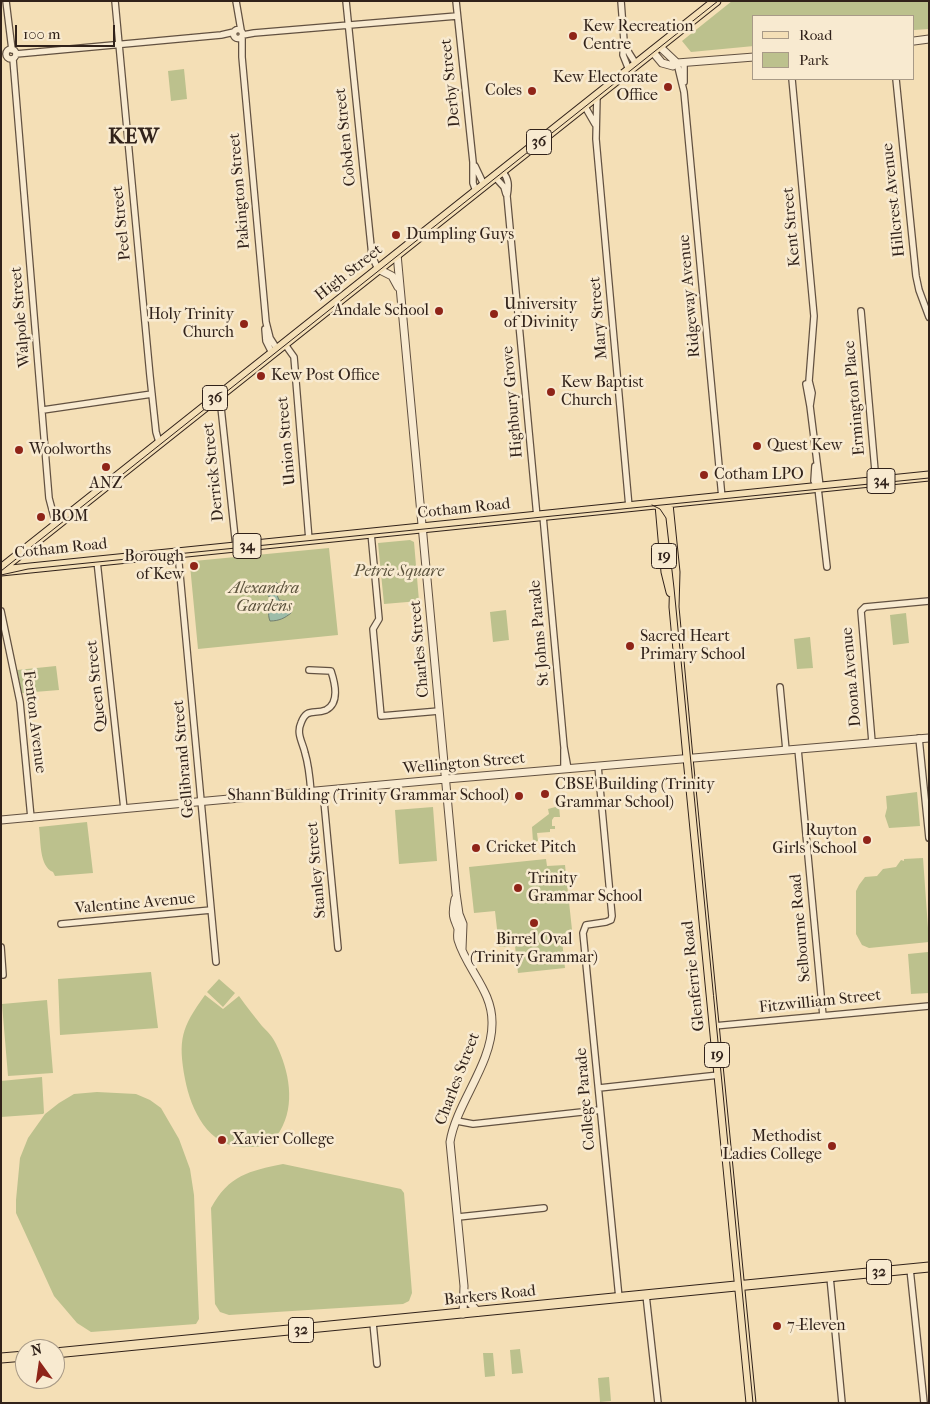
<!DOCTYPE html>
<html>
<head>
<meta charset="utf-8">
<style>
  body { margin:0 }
  #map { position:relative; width:930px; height:1404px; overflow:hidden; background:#f4dfb6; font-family:"IM FELL French Canon",serif }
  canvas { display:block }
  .frame { position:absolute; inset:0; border:2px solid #31221a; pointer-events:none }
  .legend { position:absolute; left:752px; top:15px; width:162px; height:65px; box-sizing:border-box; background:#f8ead0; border:1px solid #a89a87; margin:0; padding:6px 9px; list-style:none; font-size:15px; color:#31221a }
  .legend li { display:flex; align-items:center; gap:10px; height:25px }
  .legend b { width:25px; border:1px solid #a89a87 }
  .north { position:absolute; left:15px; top:1339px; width:50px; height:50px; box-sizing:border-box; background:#f8ead0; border:1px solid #a89a87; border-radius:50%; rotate:346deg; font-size:14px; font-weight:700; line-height:20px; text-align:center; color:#31221a }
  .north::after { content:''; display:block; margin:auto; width:18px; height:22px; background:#8f2418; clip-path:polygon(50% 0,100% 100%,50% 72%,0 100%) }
  .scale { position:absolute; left:15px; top:25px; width:100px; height:22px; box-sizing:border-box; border:2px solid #31221a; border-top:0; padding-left:6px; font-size:15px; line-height:18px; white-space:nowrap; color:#31221a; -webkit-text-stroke:4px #f8ead0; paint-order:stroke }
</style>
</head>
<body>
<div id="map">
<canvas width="930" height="1404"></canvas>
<div class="frame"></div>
<ul class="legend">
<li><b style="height:6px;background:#f4dfb6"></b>Road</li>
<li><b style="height:14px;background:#bcc18d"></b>Park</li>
</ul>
<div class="north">N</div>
<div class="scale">100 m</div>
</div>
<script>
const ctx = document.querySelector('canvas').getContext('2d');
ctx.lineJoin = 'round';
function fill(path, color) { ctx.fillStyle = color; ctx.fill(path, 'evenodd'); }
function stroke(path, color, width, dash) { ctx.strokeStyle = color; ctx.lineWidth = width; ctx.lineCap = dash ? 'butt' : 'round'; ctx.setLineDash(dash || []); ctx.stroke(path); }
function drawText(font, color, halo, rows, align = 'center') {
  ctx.font = font + ' "IM FELL French Canon",serif'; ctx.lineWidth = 5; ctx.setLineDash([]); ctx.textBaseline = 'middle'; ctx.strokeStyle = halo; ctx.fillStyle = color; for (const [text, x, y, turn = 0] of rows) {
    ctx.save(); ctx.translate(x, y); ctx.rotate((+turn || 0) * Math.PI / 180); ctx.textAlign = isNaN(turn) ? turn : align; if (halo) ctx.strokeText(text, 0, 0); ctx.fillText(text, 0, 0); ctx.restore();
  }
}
fill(new Path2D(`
  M 732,1 L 929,1 L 929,29 L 914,30 L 914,16 L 754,16 L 754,46 L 691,52 L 682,41 Z
  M 184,69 L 187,99 L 171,101 L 168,71 Z
  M 410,540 L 414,542 L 419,601 L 384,604 L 378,543 Z
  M 329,548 L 338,635 L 198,649 L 190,565 L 194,561 Z
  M 506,610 L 509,640 L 493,642 L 490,612 Z
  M 906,613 L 909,643 L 893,645 L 890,615 Z
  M 810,637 L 813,668 L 797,669 L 794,639 Z
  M 56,666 L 59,690 L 22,693 L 17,670 Z
  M 917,792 L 920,826 L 889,828 L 885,816 L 887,808 L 886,796 Z
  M 559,806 L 560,817 L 554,817 L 552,820 L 552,826 L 555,826 L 555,829 L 550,829 L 550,832 L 537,833 L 538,841 L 533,842 L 532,827 L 549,814 L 548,809 Z
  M 433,807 L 437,861 L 399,864 L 395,810 Z
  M 87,822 L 93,873 L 55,876 L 53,872 C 39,866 41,841 39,827 Z
  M 923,858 L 929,942 L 869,948 L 862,945 L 856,934 L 856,891 L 859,885 L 865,877 L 877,876 L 883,869 L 896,867 L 901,860 L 904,861 L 904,859 Z
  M 546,859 L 547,866 L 565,865 L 573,939 L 562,940 L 565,968 L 518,973 L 515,946 L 499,947 L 495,911 L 474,913 L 469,867 Z
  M 928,952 L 929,993 L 911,994 L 908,954 Z
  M 151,972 L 158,1028 L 60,1035 L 58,979 Z
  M 219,979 L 235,993 L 223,1007 L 207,992 Z
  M 205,995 L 223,1009 L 239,996 C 246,1006 254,1016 262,1026 C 267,1031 273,1037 276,1044 C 289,1070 296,1105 280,1131 C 277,1135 272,1142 267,1144 C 261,1147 254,1147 248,1147 C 210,1150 191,1111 185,1079 C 178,1040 181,1028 205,995 Z
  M 47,1000 L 53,1073 L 8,1076 L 2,1004 Z
  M 42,1077 L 44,1113 L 43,1114 L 1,1117 L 1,1081 Z
  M 97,1092 L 136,1094 L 150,1100 L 161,1108 L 179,1139 L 190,1169 L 194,1195 L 199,1319 L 196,1324 L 91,1332 L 77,1323 L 54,1296 L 16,1213 L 16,1200 L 20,1158 L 28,1138 L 45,1114 L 59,1103 L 74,1094 Z
  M 283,1164 L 401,1189 L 404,1193 L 412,1293 L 409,1301 L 403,1304 L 229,1315 L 220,1312 L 215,1304 L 211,1208 C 229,1175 249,1171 283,1164 Z
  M 520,1349 L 523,1373 L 512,1374 L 510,1350 Z
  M 483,1353 L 493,1353 L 495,1376 L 485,1377 Z
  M 609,1377 L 611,1401 L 600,1402 L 598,1378 Z`), '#bcc18d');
const water = new Path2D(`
  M 277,583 L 281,588 L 277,595 L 279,600 L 287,601 L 292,608 L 291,613 C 285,618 279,621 270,621 C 267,613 269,607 274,602 L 272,598 L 268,596 L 265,588 Z`);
fill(water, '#9dbda9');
stroke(water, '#727f70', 1);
const minor = new Path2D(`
  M 6,1 L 12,50
  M 115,1 L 150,376 L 156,432 L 159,442
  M 236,1 L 241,30
  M 346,1 L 372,256 L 378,269
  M 456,1 L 473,162 L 473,183 L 476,191
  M 621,1 L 624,41 L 623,55 L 629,70
  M233.5 34a4.5 4.5 0 1 1 9 0a4.5 4.5 0 1 1-9 0Z
  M 243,35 L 254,33 L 457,16
  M 242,37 L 242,57 L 266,322 L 270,338 L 277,349
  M 625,43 L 629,53 L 636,64
  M6 54a5 5 0 1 1 10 0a5 5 0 1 1-10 0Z
  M 16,54 L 221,35 L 234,32
  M 13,59 L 49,498 L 54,517 L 58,522
  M 677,63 L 684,92 L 722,498
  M 792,79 L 814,316 L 809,381 L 812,393 L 810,406
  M 896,79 L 916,276 L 919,290 L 929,317
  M 684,82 L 684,63
  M 597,95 L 596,139 L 629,507
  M 584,105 L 595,124
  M 475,166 L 484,185
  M 502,171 C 509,179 509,185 507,196 L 537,517
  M 494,176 L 504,187 L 506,194
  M 861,311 L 876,482
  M 265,329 L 266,341 L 272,353
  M 284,343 L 294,357 L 309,540
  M 806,384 L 810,406 L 820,486 L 818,488 L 827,567
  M 219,395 L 220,398 L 236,547
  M 43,410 L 152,394
  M 815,466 L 814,481 L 818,488
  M 543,516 L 564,747 L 568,769
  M 371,533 L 379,619 L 373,629 L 381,716 L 439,711
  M 178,553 L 216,962
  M 97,561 L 124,809
  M 1,611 L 20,702 L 31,818
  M 309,670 L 331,671 C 335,683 340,703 326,710 C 314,715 307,707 301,723 C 296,734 303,743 305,753 C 309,766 310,779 311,792
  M 780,687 L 786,750
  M 919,738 L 929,838
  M 872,742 L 861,611 L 865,607 L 929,601
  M 798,749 L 823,1016
  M 598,766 L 612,916 L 611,920 L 606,922 L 586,925 L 583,933 L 619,1298
  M 564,769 L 564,749
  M 323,791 L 338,948
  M 61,924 L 211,910
  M 1,947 L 3,975
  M 714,1026 L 929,1006
  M 599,1088 L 719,1075
  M 457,1121 L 473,1124 L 600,1110
  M 458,1217 L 544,1208
  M 910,1269 L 924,1403
  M 830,1277 L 842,1403
  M 646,1295 L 658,1403
  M 373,1323 L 377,1364`);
const tertiary = new Path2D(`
  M 914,41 L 929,39
  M 659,46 L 677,63
  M 652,51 L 662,63 L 673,66 L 677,63 L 754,57
  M 397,254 L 456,893 L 459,914 L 463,924 L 462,949
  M 378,269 L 392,276 L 398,287
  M 1,820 L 446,779 L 929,738
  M 455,899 C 454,905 452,912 454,918 C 455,922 457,925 458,929 C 458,933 457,936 458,940 C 467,970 493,991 492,1024 C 492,1064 456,1104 450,1142 L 464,1286 L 463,1314
  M 467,1293 L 470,1303 L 478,1312`);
const primary = new Path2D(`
  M 668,504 L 675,572 L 674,607 L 688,758 L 751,1403
  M 660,505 L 666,572 L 671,592
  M 1,569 L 716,1
  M 1,571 L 929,476
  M 55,1353 L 929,1267
  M 1,1358 L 25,1356`);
stroke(minor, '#625141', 8);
stroke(tertiary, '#625141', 9);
stroke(primary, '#31221a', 11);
stroke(minor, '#f8ead0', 5.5);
stroke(tertiary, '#f8ead0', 7);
stroke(primary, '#f4dfb6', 9);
stroke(new Path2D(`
  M 652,505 L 660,509 L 666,518 L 674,588 L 753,1403
  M 1,571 L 718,1
  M 1,575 L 28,569 L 929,478`), '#31221a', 1);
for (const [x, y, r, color] of [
  [573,36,5,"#8f2418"],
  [668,87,5,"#8f2418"],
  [532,91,5,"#8f2418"],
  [396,235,5,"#8f2418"],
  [439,311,5,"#8f2418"],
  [494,314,5,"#8f2418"],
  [244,324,5,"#8f2418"],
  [261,376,5,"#8f2418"],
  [551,392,5,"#8f2418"],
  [757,446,5,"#8f2418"],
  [19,450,5,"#8f2418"],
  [106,467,5,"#8f2418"],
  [704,475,5,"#8f2418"],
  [41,517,5,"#8f2418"],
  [194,566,5,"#8f2418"],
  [630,646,5,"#8f2418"],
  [545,794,5,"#8f2418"],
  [519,796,5,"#8f2418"],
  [867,840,5,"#8f2418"],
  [476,848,5,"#8f2418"],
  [518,888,5,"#8f2418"],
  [534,923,5,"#8f2418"],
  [222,1140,5,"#8f2418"],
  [832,1146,5,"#8f2418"],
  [777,1326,5,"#8f2418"]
]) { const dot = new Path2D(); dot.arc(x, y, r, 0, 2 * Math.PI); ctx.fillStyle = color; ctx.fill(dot); stroke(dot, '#f8ead0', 2); }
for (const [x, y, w] of [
  [539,142,25],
  [215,398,25],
  [881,481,28],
  [247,546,28],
  [664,556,25],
  [717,1055,25],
  [879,1272,25],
  [301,1330,25]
]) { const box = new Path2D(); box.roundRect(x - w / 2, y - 12.5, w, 25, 4); ctx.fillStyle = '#f8ead0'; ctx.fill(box); stroke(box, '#31221a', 1); }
drawText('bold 15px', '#31221a', null, [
  ["36",539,142],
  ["36",215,398],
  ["34",881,481],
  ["34",247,546],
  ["19",664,556],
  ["19",717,1055],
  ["32",879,1272],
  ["32",301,1330]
]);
drawText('16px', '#31221a', '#f8ead0', [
  ["Kew Recreation",583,27],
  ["Centre",583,45],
  ["Kew Electorate",658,78,"right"],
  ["Office",658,96,"right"],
  ["Coles",522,91,"right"],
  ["Dumpling Guys",406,235],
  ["University",504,305],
  ["of Divinity",504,323],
  ["Andale School",429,311,"right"],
  ["Holy Trinity",234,315,"right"],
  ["Church",234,333,"right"],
  ["Kew Post Office",271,376],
  ["Kew Baptist",561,383],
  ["Church",561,401],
  ["Quest Kew",767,446],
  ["Woolworths",29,450],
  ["Cotham LPO",714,475],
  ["ANZ",106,484,"center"],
  ["BOM",51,517],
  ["Borough",184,557,"right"],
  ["of Kew",184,575,"right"],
  ["Sacred Heart",640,637],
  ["Primary School",640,655],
  ["CBSE Building (Trinity",555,785],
  ["Grammar School)",555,803],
  ["Shann Bulding (Trinity Grammar School)",509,796,"right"],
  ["Ruyton",857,831,"right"],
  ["Girls' School",857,849,"right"],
  ["Cricket Pitch",486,848],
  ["Trinity",528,879],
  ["Grammar School",528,897],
  ["Birrel Oval",534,940,"center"],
  ["(Trinity Grammar)",534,958,"center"],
  ["Methodist",822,1137,"right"],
  ["Ladies College",822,1155,"right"],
  ["Xavier College",232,1140],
  ["7-Eleven",787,1326]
], 'left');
drawText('16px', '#31221a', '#f8ead0', [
  ["Derby Street",451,83,-96],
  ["Cobden Street",346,137,-96],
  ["Pakington Street",240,191,-95],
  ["Hillcrest Avenue",894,200,-96],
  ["Peel Street",122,223,-96],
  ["Kent Street",792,227,-95],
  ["High Street",349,273,-38],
  ["Ridgeway Avenue",690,296,-95],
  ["Walpole Street",21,317,-95],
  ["Mary Street",599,318,-95],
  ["Ermington Place",855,398,-95],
  ["Highbury Grove",513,402,-95],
  ["Union Street",287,441,-95],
  ["Derrick Street",214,472,-96],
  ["Cotham Road",464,509,-6],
  ["Cotham Road",61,549,-6],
  ["St Johns Parade",540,633,-95],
  ["Charles Street",420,649,-95],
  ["Doona Avenue",852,677,-95],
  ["Queen Street",97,686,-96],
  ["Fenton Avenue",34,722,83],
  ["Gellibrand Street",184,759,-95],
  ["Wellington Street",464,764,-5],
  ["Stanley Street",317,870,-95],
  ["Valentine Avenue",135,904,-5],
  ["Selbourne Road",801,928,-95],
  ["Glenferrie Road",694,976,-96],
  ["Fitzwilliam Street",820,1002,-6],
  ["Charles Street",458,1079,-69],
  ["College Parade",586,1099,-95],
  ["Barkers Road",490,1296,-6]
]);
drawText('italic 16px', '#5b523c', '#f8ead0', [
  ["Petrie Square",399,572],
  ["Alexandra",264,589],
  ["Gardens",264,607]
]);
ctx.letterSpacing = '1px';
drawText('bold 21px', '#31221a', '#f8ead0', [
  ["KEW",134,138]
]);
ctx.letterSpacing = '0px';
</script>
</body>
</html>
